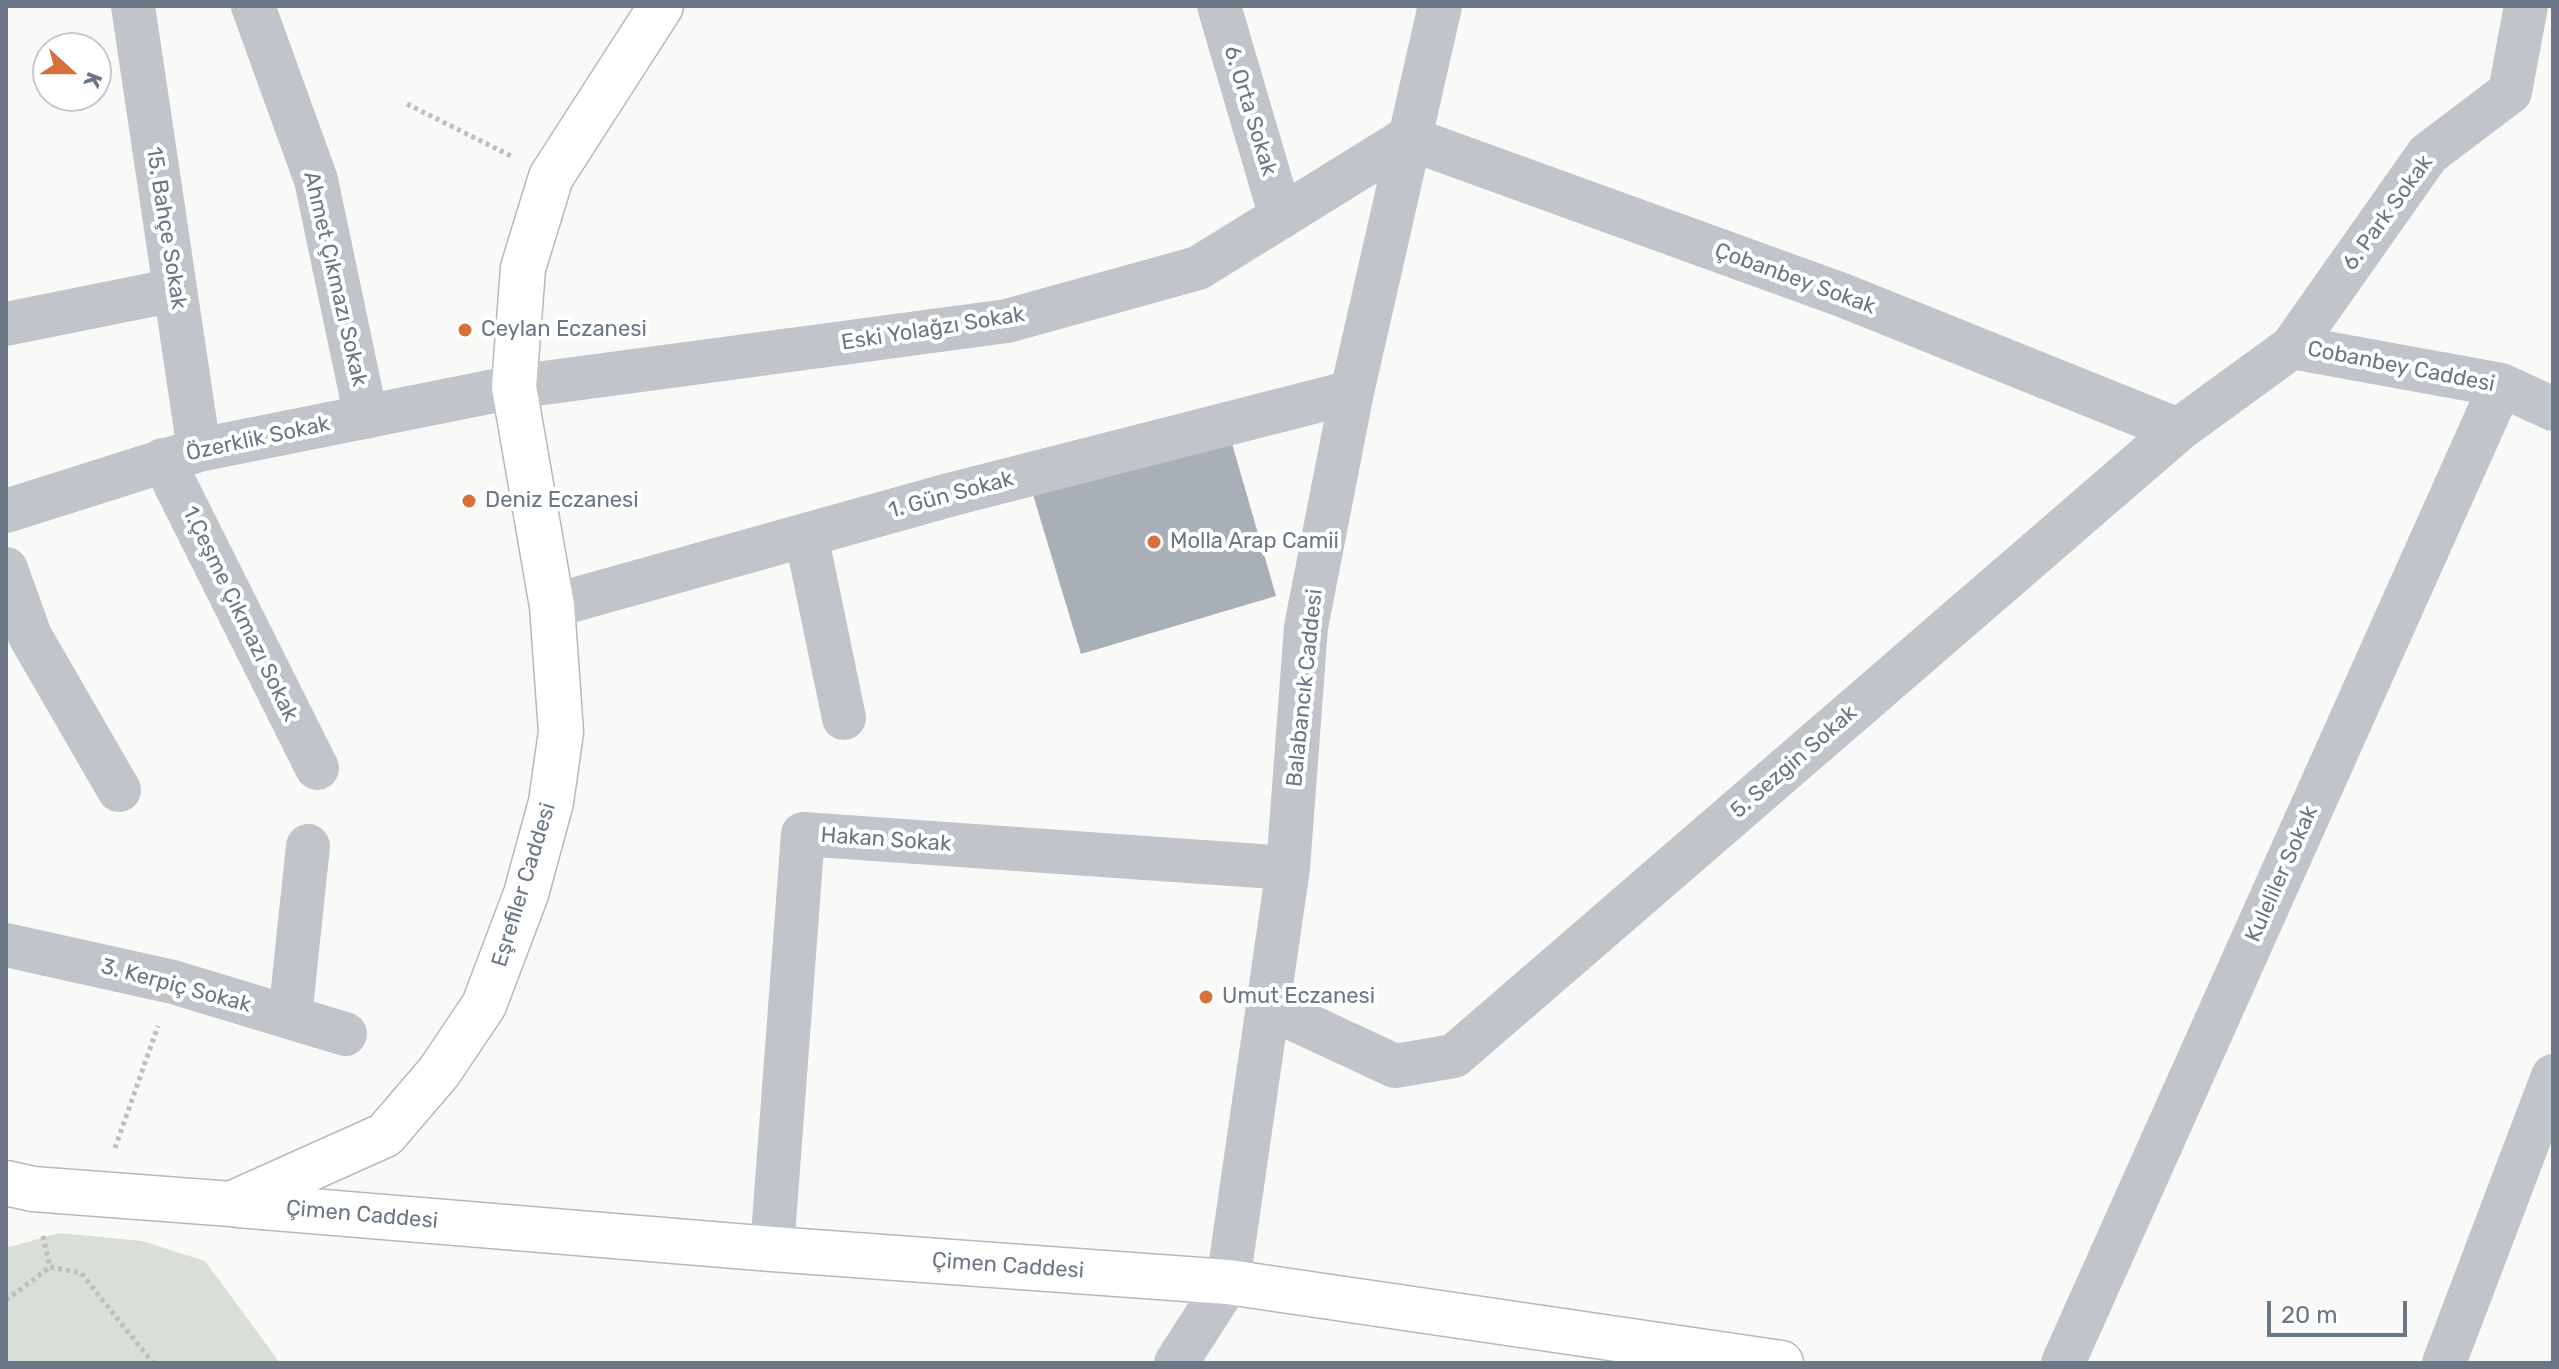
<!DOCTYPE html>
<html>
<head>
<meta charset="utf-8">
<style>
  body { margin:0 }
  #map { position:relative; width:2559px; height:1369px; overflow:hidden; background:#f9faf8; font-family:Rubik,sans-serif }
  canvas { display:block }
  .frame { position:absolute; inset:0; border:8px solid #6b7786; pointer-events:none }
  .north { position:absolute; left:32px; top:32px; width:80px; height:80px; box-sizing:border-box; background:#fff; border:2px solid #c4c9cf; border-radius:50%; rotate:111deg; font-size:22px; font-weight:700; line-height:32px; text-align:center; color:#6b7786 }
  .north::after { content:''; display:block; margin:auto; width:28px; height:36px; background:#d7703a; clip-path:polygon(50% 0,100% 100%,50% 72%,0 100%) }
  .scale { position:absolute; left:2267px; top:1301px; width:140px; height:36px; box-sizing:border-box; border:4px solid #6b7786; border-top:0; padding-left:10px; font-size:24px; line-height:28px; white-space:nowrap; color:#6b7786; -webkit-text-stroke:6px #fff; paint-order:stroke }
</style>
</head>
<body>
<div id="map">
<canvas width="2559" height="1369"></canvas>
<div class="frame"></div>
<div class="north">K</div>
<div class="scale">20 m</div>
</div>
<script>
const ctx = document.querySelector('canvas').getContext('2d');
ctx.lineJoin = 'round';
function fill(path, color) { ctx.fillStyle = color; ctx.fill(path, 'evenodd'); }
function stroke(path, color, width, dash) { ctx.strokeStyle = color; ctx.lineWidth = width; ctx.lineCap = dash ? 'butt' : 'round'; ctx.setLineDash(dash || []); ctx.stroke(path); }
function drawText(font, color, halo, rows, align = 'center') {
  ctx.font = font + ' Rubik,sans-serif'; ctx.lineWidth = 8; ctx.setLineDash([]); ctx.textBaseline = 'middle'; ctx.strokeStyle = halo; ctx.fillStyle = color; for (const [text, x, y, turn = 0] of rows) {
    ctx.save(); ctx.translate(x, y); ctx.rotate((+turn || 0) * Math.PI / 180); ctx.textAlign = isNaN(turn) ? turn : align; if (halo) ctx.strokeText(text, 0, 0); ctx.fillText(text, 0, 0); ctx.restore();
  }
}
fill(new Path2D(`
  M 59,1233 L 142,1241 L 205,1261 L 280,1363 L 6,1363 L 6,1248 Z`), '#d9ded7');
fill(new Path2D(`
  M 1229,433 L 1276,596 L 1081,654 L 1031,488 Z`), '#a9afb6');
const major = new Path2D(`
  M 6,1183 L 33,1189 L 231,1204 L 385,1135 L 439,1072 L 484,1005 L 526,894 L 551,802 L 561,732 L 552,606 L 514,387 L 523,268 L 551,177 L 661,6
  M 238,1205 L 772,1249 L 1228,1282 L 1781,1363`);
stroke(major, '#b5b9bd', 47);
stroke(new Path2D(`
  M 407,104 L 511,156
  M 115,1148 L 158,1026
  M 43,1236 L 50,1267 L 81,1273 L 153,1363
  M 6,1300 L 50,1267`), '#bcbec1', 5, [4, 4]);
stroke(new Path2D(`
  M 133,6 L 199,450
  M 253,6 L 316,180 L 366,417
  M 1219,6 L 1281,217
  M 6,324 L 175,290
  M 2292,347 L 2501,385 L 2553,409
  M 163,460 L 317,768
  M 6,511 L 199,450 L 514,387 L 1007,321 L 1198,268 L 1408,138 L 1842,295 L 2178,430
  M 806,535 L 844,718
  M 6,569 L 30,636 L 119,790
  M 552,606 L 949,495 L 1352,392
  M 6,945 L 173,982 L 345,1034
  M 1268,1007 L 1395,1066 L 1454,1056 L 2178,430 L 2292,347 L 2428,154 L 2510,92 L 2526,6
  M 290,1017 L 308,846
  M 772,1249 L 803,834 L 1288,868
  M 1176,1363 L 1228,1282 L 1288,868 L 1306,627 L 1352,392 L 1440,6
  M 2063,1363 L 2501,385
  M 2444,1363 L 2553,1076`), '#c1c5c9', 44);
stroke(major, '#fff', 44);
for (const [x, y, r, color] of [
  [465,330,8,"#d7703a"],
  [469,501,8,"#d7703a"],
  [1154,542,8,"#d7703a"],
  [1206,997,8,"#d7703a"]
]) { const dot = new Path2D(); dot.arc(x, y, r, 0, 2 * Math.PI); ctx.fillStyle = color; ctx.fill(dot); stroke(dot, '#fff', 3); }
drawText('22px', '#6b7786', '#fff', [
  ["6. Orta Sokak",1250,111,73],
  ["6. Park Sokak",2388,213,-54],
  ["15. Bahçe Sokak",166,228,81],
  ["Ahmet Çıkmazı Sokak",335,279,77],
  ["Çobanbey Sokak",1795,279,20],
  ["Eski Yolağzı Sokak",933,329,-9],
  ["Cobanbey Caddesi",2401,367,11],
  ["Özerklik Sokak",258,439,-12],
  ["1. Gün Sokak",951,495,-15],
  ["1.Çeşme Çıkmazı Sokak",240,614,64],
  ["Balabancık Caddesi",1305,688,-84],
  ["5. Sezgin Sokak",1794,762,-41],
  ["Hakan Sokak",886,840,4],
  ["Kuleliler Sokak",2282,874,-66],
  ["Eşrefiler Caddesi",524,885,-73],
  ["3. Kerpiç Sokak",176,986,15],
  ["Çimen Caddesi",362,1215,5],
  ["Çimen Caddesi",1008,1266,4]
]);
drawText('22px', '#6b7786', '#fff', [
  ["Ceylan Eczanesi",481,330],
  ["Deniz Eczanesi",485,501],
  ["Molla Arap Camii",1170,542],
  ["Umut Eczanesi",1222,997]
], 'left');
</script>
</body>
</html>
